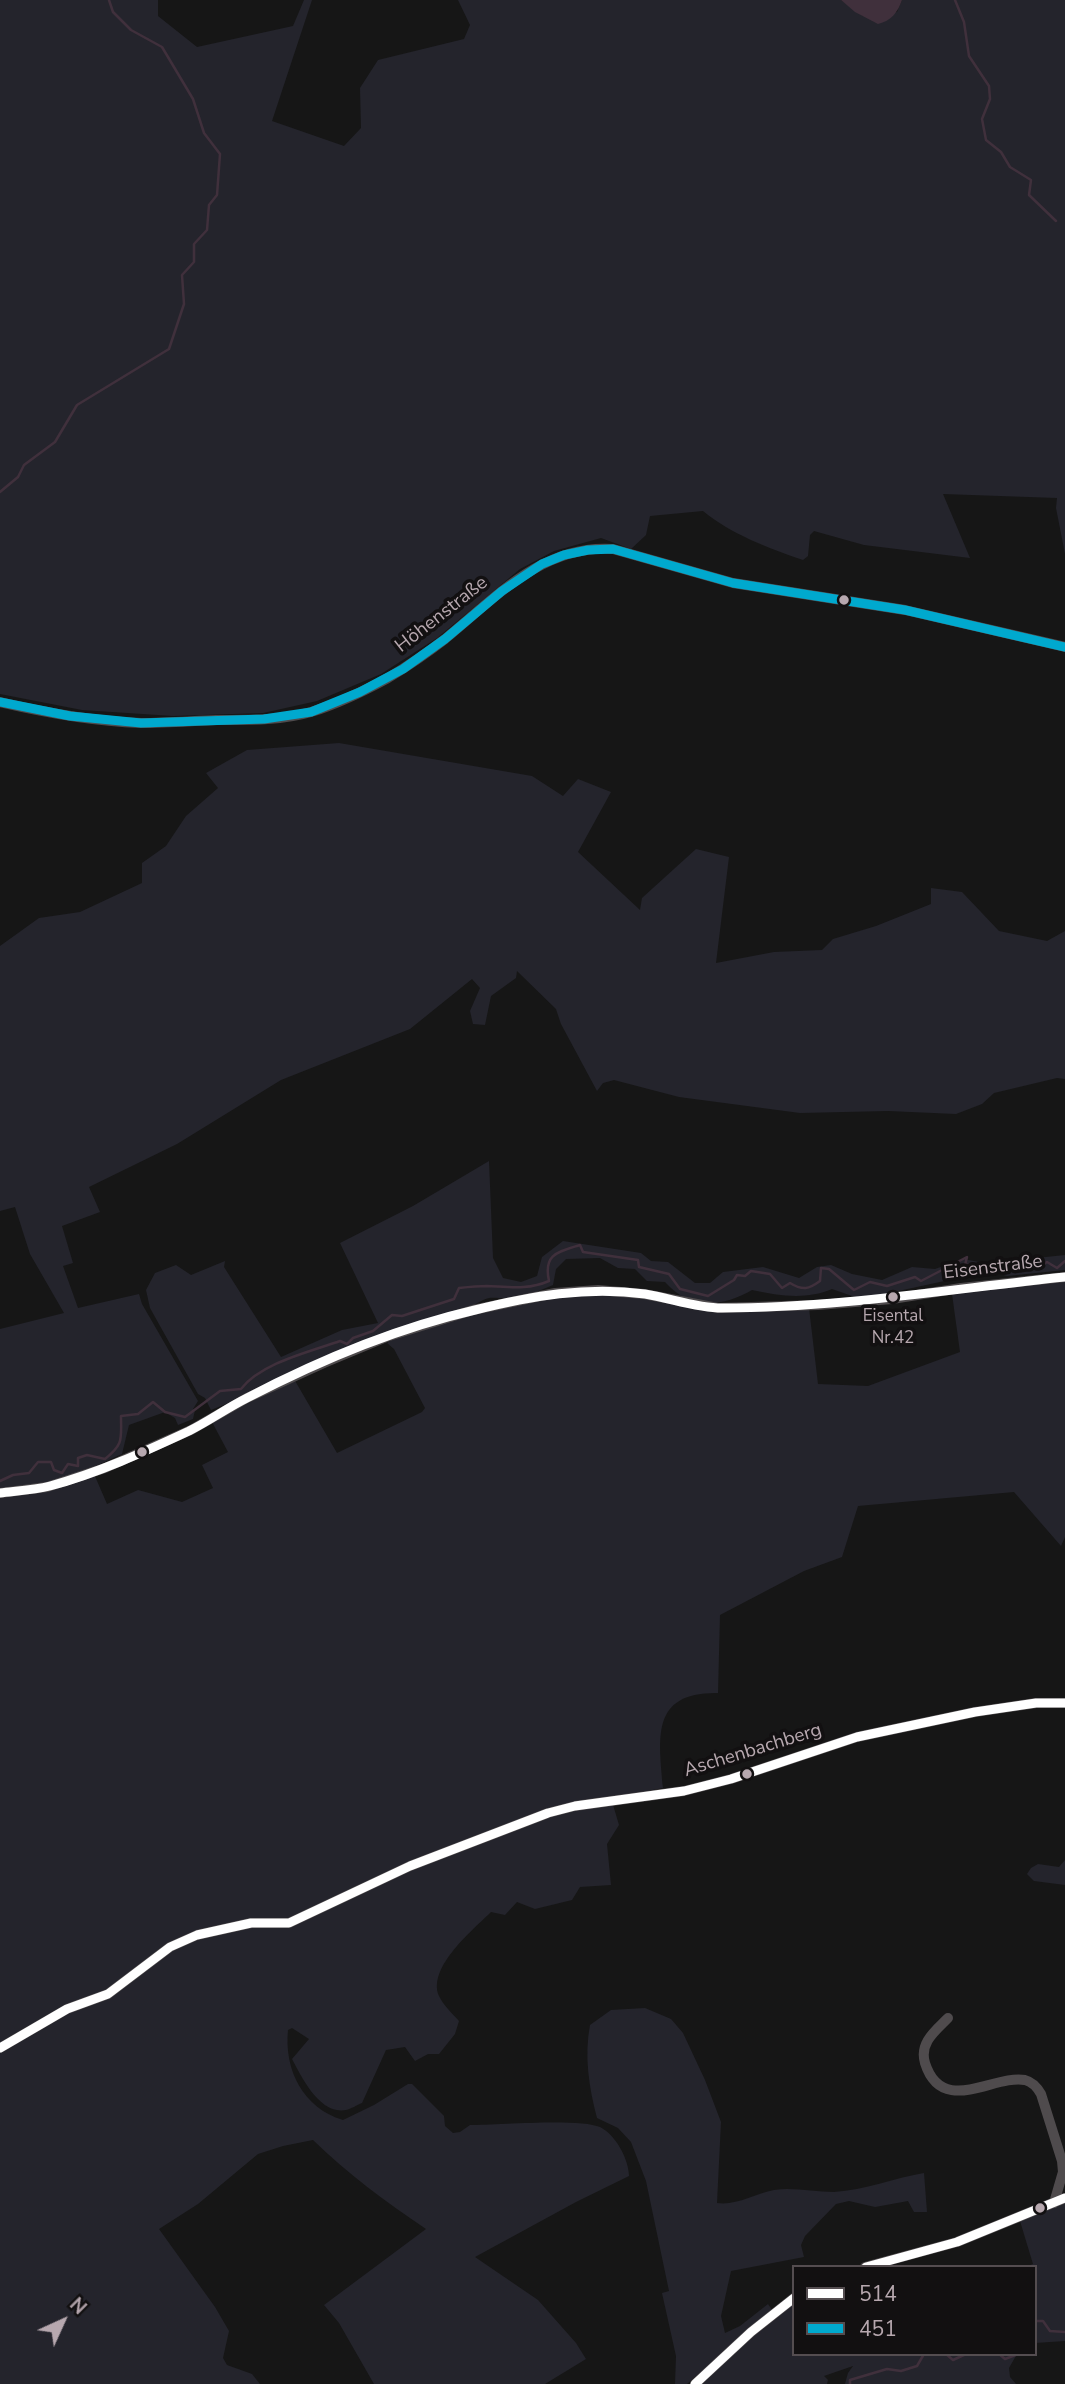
<!DOCTYPE html>
<html>
<head>
<meta charset="utf-8">
<style>
  body { margin:0 }
  #map { position:relative; width:1065px; height:2384px; overflow:hidden; background:#161616; font-family:"Nunito Sans",sans-serif }
  canvas { display:block }
  .legend { position:absolute; left:792px; top:2265px; width:245px; height:91px; box-sizing:border-box; background:#121011; border:2px solid #544d50; margin:0; padding:9px 12px; list-style:none; font-size:21px; color:#b7a8af }
  .legend li { display:flex; align-items:center; gap:14px; height:35px }
  .legend b { width:35px; border:2px solid #544d50 }
  .north { position:absolute; left:28px; top:2286px; width:70px; height:70px; -webkit-text-stroke:5px #121011; paint-order:stroke; rotate:45deg; font-size:19px; font-weight:700; line-height:28px; text-align:center; color:#b7a8af }
  .north::after { content:''; display:block; margin:auto; width:24px; height:32px; background:#b7a8af; clip-path:polygon(50% 0,100% 100%,50% 72%,0 100%) }
</style>
</head>
<body>
<div id="map">
<canvas width="1065" height="2384"></canvas>
<ul class="legend">
<li><b style="height:9px;background:#fff"></b>514</li>
<li><b style="height:9px;background:#00a9ce"></b>451</li>
</ul>
<div class="north">N</div>
</div>
<script>
const ctx = document.querySelector('canvas').getContext('2d');
ctx.lineJoin = 'round';
function fill(path, color) { ctx.fillStyle = color; ctx.fill(path, 'evenodd'); }
function stroke(path, color, width, dash) { ctx.strokeStyle = color; ctx.lineWidth = width; ctx.lineCap = dash ? 'butt' : 'round'; ctx.setLineDash(dash || []); ctx.stroke(path); }
function drawText(font, color, halo, rows, align = 'center') {
  ctx.font = font + ' "Nunito Sans",sans-serif'; ctx.lineWidth = 7; ctx.setLineDash([]); ctx.textBaseline = 'middle'; ctx.strokeStyle = halo; ctx.fillStyle = color; for (const [text, x, y, turn = 0] of rows) {
    ctx.save(); ctx.translate(x, y); ctx.rotate((+turn || 0) * Math.PI / 180); ctx.textAlign = isNaN(turn) ? turn : align; if (halo) ctx.strokeText(text, 0, 0); ctx.fillText(text, 0, 0); ctx.restore();
  }
}
fill(new Path2D(`
  M 0,0 L 158,0 L 158,16 L 197,47 L 293,26 L 304,0 L 312,0 L 272,121 L 344,146 L 361,128 L 360,88 L 378,60 L 464,39 L 470,25 L 458,0 L 841,0 L 863,16 L 897,12 L 902,0 L 1065,0 L 1065,554 L 1056,508 L 1057,498 L 943,494 L 970,558 L 864,545 L 814,531 L 810,535 L 808,556 L 803,560 C 768,548 731,534 703,511 L 650,516 L 646,535 L 631,549 L 601,538 L 554,551 L 520,569 L 437,638 L 381,674 L 317,701 L 263,713 L 173,716 L 82,710 L 0,694 Z
  M 339,743 L 532,776 L 563,796 L 578,779 L 611,792 L 578,852 L 640,910 L 642,898 L 696,849 L 729,857 L 716,963 L 774,952 L 822,950 L 833,939 L 876,926 L 931,904 L 931,888 L 962,892 L 999,931 L 1047,941 L 1065,931 L 1065,1079 L 1057,1078 L 994,1093 L 982,1104 L 956,1114 L 888,1111 L 800,1113 L 679,1097 L 614,1080 L 603,1083 L 597,1091 L 561,1024 L 556,1009 L 517,971 L 516,978 L 491,996 L 485,1025 L 473,1024 L 470,1011 L 480,988 L 472,979 L 410,1029 L 281,1080 L 177,1144 L 89,1187 L 100,1212 L 62,1226 L 73,1263 L 63,1266 L 78,1308 L 139,1294 L 142,1304 L 198,1401 L 193,1409 L 195,1410 L 193,1419 L 178,1425 L 175,1418 L 165,1412 L 129,1425 L 122,1454 L 74,1476 L 33,1486 L 0,1489 L 0,1329 L 64,1313 L 30,1254 L 15,1207 L 0,1211 L 0,946 L 39,918 L 80,912 L 142,883 L 142,863 L 166,846 L 186,816 L 218,788 L 206,773 L 247,750 Z
  M 489,1161 L 493,1258 L 503,1278 L 521,1282 L 537,1276 L 542,1257 L 563,1241 L 641,1253 L 651,1261 L 668,1262 L 695,1283 L 710,1283 L 723,1272 L 763,1267 L 799,1278 L 817,1267 L 831,1265 L 852,1274 L 882,1280 L 912,1267 L 935,1269 L 963,1259 L 1001,1266 L 1017,1260 L 1065,1255 L 1065,1270 L 1007,1276 L 976,1268 L 960,1270 L 949,1280 L 880,1295 L 855,1297 L 832,1289 C 806,1300 780,1296 752,1290 C 722,1307 691,1311 665,1282 L 647,1281 L 635,1269 L 618,1268 L 600,1258 L 566,1259 L 556,1269 L 553,1285 C 539,1291 523,1298 507,1298 C 489,1299 493,1294 474,1305 L 211,1410 L 205,1398 L 198,1394 L 150,1308 L 146,1290 L 155,1273 L 176,1265 L 191,1275 L 225,1261 L 224,1267 L 281,1357 L 342,1330 L 378,1323 L 340,1243 L 413,1206 Z
  M 1065,1280 L 1065,1537 L 1061,1546 L 1014,1492 L 858,1506 L 842,1557 L 804,1571 L 720,1615 L 718,1693 C 650,1692 659,1738 663,1788 L 611,1798 L 619,1825 L 607,1844 L 611,1885 L 580,1887 L 572,1900 L 535,1909 L 517,1902 L 505,1915 L 491,1912 C 474,1929 427,1967 439,1996 C 443,2005 453,2014 459,2021 L 455,2034 L 439,2054 L 428,2054 L 415,2061 L 405,2047 L 386,2050 L 362,2103 C 357,2105 351,2109 346,2110 C 320,2115 302,2078 292,2059 L 309,2039 L 292,2028 L 288,2030 C 284,2070 303,2108 343,2120 L 374,2105 L 408,2084 L 412,2084 L 444,2116 L 445,2126 L 453,2133 L 460,2132 L 470,2125 C 497,2125 580,2118 600,2127 C 616,2135 629,2160 629,2176 L 576,2202 L 475,2257 L 538,2300 L 576,2343 L 586,2359 L 545,2384 L 374,2384 L 339,2323 L 324,2305 L 426,2229 C 386,2202 348,2174 313,2140 L 283,2146 L 258,2154 L 198,2204 L 159,2229 L 215,2307 L 229,2331 L 223,2358 L 227,2365 L 252,2374 L 260,2384 L 0,2384 L 0,1493 L 94,1474 L 107,1504 L 138,1490 L 182,1502 L 213,1488 L 202,1465 L 228,1452 L 212,1422 L 294,1379 L 337,1453 L 422,1412 L 425,1408 L 394,1349 L 387,1343 L 396,1337 C 461,1317 529,1294 598,1293 C 633,1292 667,1303 703,1308 C 734,1313 776,1308 809,1308 L 818,1384 L 868,1386 L 960,1352 L 952,1294 Z
  M 1065,1860 L 1065,1885 L 1034,1881 L 1027,1874 L 1031,1868 L 1038,1864 L 1059,1867 Z
  M 645,2008 L 671,2019 L 683,2033 L 705,2080 L 721,2122 L 717,2203 C 735,2206 755,2194 774,2190 C 793,2187 814,2192 834,2192 C 865,2190 894,2178 924,2173 L 927,2212 L 914,2212 L 908,2201 L 875,2207 L 849,2201 L 836,2204 L 805,2236 L 801,2245 L 804,2257 L 731,2271 L 721,2316 L 725,2333 L 740,2326 L 768,2304 L 772,2310 L 687,2384 L 675,2384 L 676,2356 L 662,2293 L 669,2291 L 646,2181 L 631,2142 L 618,2128 L 597,2118 C 589,2088 584,2056 590,2025 L 611,2010 Z
  M 1065,2201 L 1065,2341 L 1035,2343 L 1035,2267 L 1025,2267 L 1033,2264 L 1020,2221 Z
  M 794,2301 L 794,2354 L 1017,2354 L 1009,2368 L 1010,2377 L 1016,2384 L 845,2384 L 848,2373 L 853,2366 L 824,2376 L 828,2380 L 827,2384 L 700,2384 L 753,2334 Z`), '#24242c');
fill(new Path2D(`
  M 841,0 L 902,0 C 898,12 891,21 878,24 L 855,12 Z`), '#40303c');
stroke(new Path2D(`
  M 955,0 L 964,22 L 969,56 L 989,86 L 990,99 L 982,119 L 986,140 L 1001,152 L 1010,167 L 1031,180 L 1029,195 L 1056,221
  M 0,492 L 18,477 L 24,465 L 55,442 L 77,405 L 169,349 L 184,304 L 182,275 L 194,262 L 194,244 L 207,230 L 209,205 L 217,195 L 220,154 L 204,133 L 193,99 L 162,47 L 131,30 L 113,12 L 109,0
  M 0,1481 L 13,1475 L 29,1473 L 38,1462 L 51,1462 L 54,1470 L 62,1473 L 68,1464 L 78,1466 L 78,1458 L 87,1455 L 105,1459 C 124,1444 121,1439 121,1416 L 138,1414 L 153,1402 L 165,1412 L 185,1417 L 220,1391 L 241,1389 C 261,1363 309,1352 340,1341 L 347,1344 L 353,1338 L 373,1331 L 392,1315 L 402,1316 L 454,1299 L 459,1288 C 468,1287 478,1286 487,1286 C 510,1287 528,1290 549,1281 C 543,1254 558,1252 580,1245 L 583,1252 L 638,1260 L 639,1267 L 669,1274 L 680,1289 L 708,1296 L 734,1280 L 737,1275 L 745,1276 L 751,1271 L 770,1274 L 782,1288 L 790,1283 C 803,1291 809,1289 820,1281 L 821,1268 L 829,1269 L 854,1290 L 870,1282 L 887,1286 L 915,1277 L 921,1281 L 967,1257 L 965,1265 L 991,1263 L 1022,1267 L 1027,1259 L 1036,1269 L 1047,1262 L 1057,1268 L 1065,1261
  M 1035,2321 L 1043,2321 L 1050,2331 L 1065,2332
  M 946,2354 L 953,2360 L 966,2354
  M 999,2354 L 1005,2359 L 1018,2354
  M 850,2384 L 850,2380 L 887,2369 L 901,2371 L 917,2366 L 924,2354`), '#40303c', 2.5);
stroke(new Path2D(`
  M 0,702 C 47,713 93,721 141,723 C 166,723 191,721 216,720 C 247,720 280,721 311,712 C 337,704 364,691 388,678 C 408,666 427,653 445,639 C 495,598 543,544 613,549 L 733,583 L 905,610 L 1065,647
  M 0,1493 L 47,1487 L 105,1468 L 191,1430 L 247,1398 L 324,1363 L 389,1336 L 473,1310 L 555,1293 L 598,1290 L 644,1294 L 718,1308 L 818,1305 L 892,1299 L 961,1288 L 1065,1277
  M 948,2018 C 935,2031 919,2043 925,2063 C 942,2117 994,2074 1025,2080 C 1033,2082 1037,2087 1041,2094 L 1062,2161 L 1063,2172 L 1054,2203
  M 0,2048 L 67,2009 L 108,1994 L 170,1947 L 197,1935 L 251,1923 L 289,1923 L 410,1866 L 548,1813 L 575,1806 L 684,1791 L 731,1779 L 857,1737 L 975,1712 L 1036,1703 L 1065,1703
  M 865,2267 L 957,2242 L 1065,2198
  M 695,2384 L 751,2332 L 794,2298`), '#4f4b4d', 10);
stroke(new Path2D(`
  M 0,1493 C 16,1491 34,1490 50,1486 C 98,1473 144,1452 189,1431 C 209,1421 227,1408 247,1398 C 318,1361 397,1328 475,1310 C 531,1296 587,1286 645,1294 C 670,1298 697,1308 722,1308 C 837,1308 951,1289 1065,1277
  M 0,2048 L 67,2009 L 108,1994 L 170,1947 L 197,1935 L 251,1923 L 289,1923 L 410,1866 L 548,1813 L 575,1806 L 684,1791 L 731,1779 L 857,1737 L 975,1712 L 1036,1703 L 1065,1703
  M 866,2267 L 957,2242 L 1065,2198
  M 695,2384 L 751,2332 L 794,2298`), '#fff', 9);
stroke(new Path2D(`
  M 0,702 L 70,716 L 141,723 L 264,719 L 311,712 L 360,692 L 403,669 L 445,639 L 502,591 L 542,564 L 564,555 L 588,550 L 613,549 L 733,583 L 905,610 L 1065,647`), '#00a9ce', 9);
for (const [x, y, r, color] of [
  [844,600,6,"#b7a8af"],
  [893,1297,6,"#b7a8af"],
  [142,1452,6,"#b7a8af"],
  [747,1774,6,"#b7a8af"],
  [1040,2208,6,"#b7a8af"]
]) { const dot = new Path2D(); dot.arc(x, y, r, 0, 2 * Math.PI); ctx.fillStyle = color; ctx.fill(dot); stroke(dot, '#121011', 2.5); }
drawText('17px', '#b7a8af', '#121011', [
  ["Eisental",893,1317],
  ["Nr.42",893,1339]
]);
drawText('19px', '#b7a8af', '#121011', [
  ["Höhenstraße",442,615,-38],
  ["Eisenstraße",993,1268,-7],
  ["Aschenbachberg",753,1751,-17]
]);
</script>
</body>
</html>
